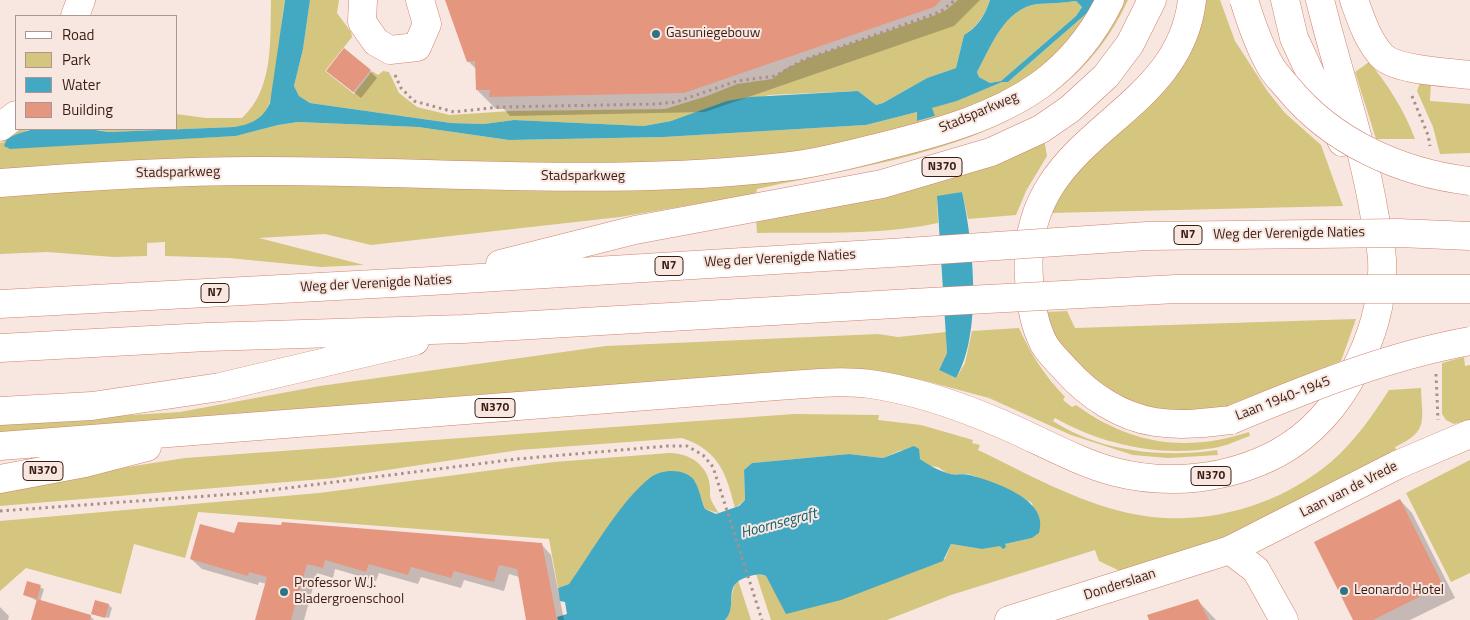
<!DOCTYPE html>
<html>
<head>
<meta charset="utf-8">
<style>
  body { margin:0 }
  #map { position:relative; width:1470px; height:620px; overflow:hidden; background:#f8e7e1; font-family:"Titillium Web",sans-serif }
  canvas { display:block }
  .legend { position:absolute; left:15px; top:15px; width:162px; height:115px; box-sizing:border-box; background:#f8e7e1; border:1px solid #ad968f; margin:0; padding:6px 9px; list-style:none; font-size:15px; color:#3c1d14 }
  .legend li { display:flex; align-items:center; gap:10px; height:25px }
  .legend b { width:25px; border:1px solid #ad968f }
</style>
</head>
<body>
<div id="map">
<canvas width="1470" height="620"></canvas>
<ul class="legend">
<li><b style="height:6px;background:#fff"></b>Road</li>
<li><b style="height:14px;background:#d4c57f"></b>Park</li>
<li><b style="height:14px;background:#43a9c3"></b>Water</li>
<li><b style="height:14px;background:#e4967f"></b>Building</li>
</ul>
</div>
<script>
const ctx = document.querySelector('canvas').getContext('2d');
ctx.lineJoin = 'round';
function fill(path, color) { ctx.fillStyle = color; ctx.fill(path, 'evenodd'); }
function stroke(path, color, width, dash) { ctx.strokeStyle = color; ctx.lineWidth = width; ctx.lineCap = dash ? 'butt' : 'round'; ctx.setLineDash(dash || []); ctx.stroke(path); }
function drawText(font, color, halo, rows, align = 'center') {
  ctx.font = font + ' "Titillium Web",sans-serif'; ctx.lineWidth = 4; ctx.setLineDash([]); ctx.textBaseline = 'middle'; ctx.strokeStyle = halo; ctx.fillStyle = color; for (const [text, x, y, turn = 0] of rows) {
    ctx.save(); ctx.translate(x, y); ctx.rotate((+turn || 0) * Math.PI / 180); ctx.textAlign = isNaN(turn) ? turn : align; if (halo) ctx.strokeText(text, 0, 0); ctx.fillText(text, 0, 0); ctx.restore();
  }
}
fill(new Path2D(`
  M 271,0 L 285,0 C 279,27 280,94 264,113 C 256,123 246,125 234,127 L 109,132 L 91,129 L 176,129 L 176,114 L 206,118 L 242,118 C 274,89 270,40 271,0 Z
  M 310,0 L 339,0 L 337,13 L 351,32 L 352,37 L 325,71 L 354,94 L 372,71 L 378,75 L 383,71 L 389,72 L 399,93 L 417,107 L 450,115 L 511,111 L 665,109 L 707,96 L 737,84 L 772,79 L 787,68 L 809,58 L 933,16 L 946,10 L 958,0 L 990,0 C 985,15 977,27 964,35 L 956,68 L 927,78 L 883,103 L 876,105 L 858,91 L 769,95 L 671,121 L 644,126 L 514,120 L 484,124 L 451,123 L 310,103 L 299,96 L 294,86 L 303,49 Z
  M 1120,0 L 1128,0 C 1062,145 895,158 757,189 L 756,194 L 620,217 L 371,245 L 325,234 L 259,238 L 364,265 L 321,267 L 229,258 L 165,256 L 165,242 L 147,243 L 147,256 L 114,257 L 47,252 L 0,254 L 0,192 L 174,179 L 601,188 L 984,128 Z
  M 1204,0 L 1220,0 L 1235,41 L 1268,92 L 1285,113 L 1321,145 L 1343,206 L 1050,213 C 1077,149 1151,119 1186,62 C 1197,44 1201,21 1204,0 Z
  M 1076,1 L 1082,7 L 1076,16 L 1001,81 L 990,83 L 979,77 L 977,72 C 991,47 1004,9 1037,4 C 1049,3 1063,3 1076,1 Z
  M 1095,6 L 1056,60 L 973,115 L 748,163 L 0,174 L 0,143 L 4,142 L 0,135 L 16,129 L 30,129 L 7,139 L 7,148 L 236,136 L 278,125 L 298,122 L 418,127 L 509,140 L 664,137 L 866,125 L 917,112 L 918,121 L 935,116 L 931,108 L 957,101 L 1002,82 L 1008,82 Z
  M 1369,62 C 1389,86 1404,110 1415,139 L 1376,139 L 1355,72 Z
  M 1431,81 L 1430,101 L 1470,104 L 1470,153 L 1440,154 L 1433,127 L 1417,91 L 1420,82 Z
  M 1044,139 L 1047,156 L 1026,191 L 1016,215 L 968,219 L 962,192 L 937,197 L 938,223 C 878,236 818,232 757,233 L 756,218 Z
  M 1067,311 L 1075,328 L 1356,319 L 1341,361 L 1229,405 L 1230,410 L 1202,416 L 1133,408 L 1071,365 L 1043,312 Z
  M 1019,328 C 1031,355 1045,376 1065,397 L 1063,400 L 1072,407 L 1076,405 C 1130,444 1185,453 1249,432 L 1250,436 C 1238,440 1226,446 1214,448 C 1159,457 1103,445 1055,418 L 1053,421 C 1101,452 1162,458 1217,450 L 1218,455 L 1168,458 L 1133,455 L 1071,435 L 989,398 L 922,380 L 882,375 L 0,433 L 0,423 L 180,412 L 320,386 L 606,346 L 878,334 L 898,337 L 946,332 L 947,353 L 939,370 L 956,378 L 965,363 L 972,331 Z
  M 1464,357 L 1465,366 L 1470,365 L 1470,420 L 1454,424 L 1446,420 L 1442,414 L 1442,363 Z
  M 1421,388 C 1422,422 1429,431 1395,447 L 1398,454 L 1226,538 L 1122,572 L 1099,561 L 1095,550 L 951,595 L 887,620 L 771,620 L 756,574 L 766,576 L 774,590 L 945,559 L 951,544 L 982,549 L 1032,538 L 1039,533 L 1032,503 L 1007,489 L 969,474 L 948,474 L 938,467 L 929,466 L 908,449 L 899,451 L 883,458 L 849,454 L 752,463 L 744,470 L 745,500 L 735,508 C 726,474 720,451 682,438 L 519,450 L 334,478 L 0,506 L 0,487 L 185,458 L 794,414 L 879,415 L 878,420 L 921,425 L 973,440 L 972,443 L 980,445 L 978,450 C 1026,473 1075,501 1128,513 C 1199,529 1277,508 1332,461 C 1355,441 1373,415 1389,390 Z
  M 669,453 C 694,453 712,470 710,493 C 709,501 717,508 718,513 L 705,509 L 695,481 L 629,499 L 569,584 L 558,588 L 549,539 L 198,512 L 185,558 L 134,544 L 121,594 L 26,568 L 0,591 L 0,521 L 319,493 L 554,462 Z
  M 1470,460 L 1470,573 L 1451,582 L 1406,493 Z
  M 738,580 L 751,620 L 725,620 C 735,609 728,592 738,580 Z`), '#d4c57f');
fill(new Path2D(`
  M 285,0 L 310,0 L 303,49 L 294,86 L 299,96 L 310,103 L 451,123 L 484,124 L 514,120 L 644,126 L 671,121 L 727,101 L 750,97 L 858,91 L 876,105 L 883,103 L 927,78 L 956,68 L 964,35 C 978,27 985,15 990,0 L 1097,0 L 1095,6 L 1008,82 L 1002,82 L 957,101 L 932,108 L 935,116 L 917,121 L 917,112 L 866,125 L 664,137 L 509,140 L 418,127 L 298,122 L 278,125 L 236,136 L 10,149 L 4,146 L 7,139 C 35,122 77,127 109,132 L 234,127 C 251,124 262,120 270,103 ZM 1076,1 L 1082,7 L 1076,16 L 1001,81 L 990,83 L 979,77 L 977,72 C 991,47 1004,9 1037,4 C 1050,3 1063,3 1076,1 Z
  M 962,192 C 973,242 983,333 956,378 L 939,370 L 947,353 L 937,196 Z
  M 914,446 L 919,449 L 920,459 C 928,465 938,470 947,473 C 954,476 962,473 970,475 C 994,482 1050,499 1039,533 L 1032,538 L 1005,544 L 1006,547 L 1003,549 L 1000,546 L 982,549 L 951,544 L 943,561 L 841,600 L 786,614 L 766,576 C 758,573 754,575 747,577 C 721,585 739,605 725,620 L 558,620 L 557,617 L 567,614 L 565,602 L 560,601 L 558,588 L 569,584 C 592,552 620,501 651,477 C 662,469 685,468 694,480 C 699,487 701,500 705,509 L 716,514 L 739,506 L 745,500 L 744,470 L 752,463 L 849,454 L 883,458 Z`), '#43a9c3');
fill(new Path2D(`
  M 447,0 L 980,0 L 954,26 L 705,112 L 510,116 L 504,109 L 496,109 L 477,90 L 477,70 L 468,61 Z
  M 327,71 L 370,71 L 377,78 L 361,98 Z
  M 1400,500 L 1412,513 L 1455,598 L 1410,620 L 1355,620 Z
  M 235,535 L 541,544 L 551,555 L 564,620 L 527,620 L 519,577 L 509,574 L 504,591 L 464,580 L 461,588 L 421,577 L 418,584 L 379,573 L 376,581 L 335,569 L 333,578 L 317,573 L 304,620 L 256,620 L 267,584 L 259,582 L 258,585 L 202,569 L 191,559 Z
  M 28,582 L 44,589 L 40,602 L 90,616 L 94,620 L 32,620 L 38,601 L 25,595 Z
  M 1198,601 L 1216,620 L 1150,620 Z
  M 109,605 L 112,608 L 109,618 L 92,614 Z
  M 0,607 L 9,616 L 8,620 L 0,620 Z`), '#0003');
fill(new Path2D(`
  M 445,0 L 941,0 L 934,7 L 684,93 L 489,97 L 490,90 L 476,90 L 475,61 L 467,62 Z
  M 344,48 L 371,70 L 353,92 L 326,71 Z
  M 1400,499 L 1443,585 L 1373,620 L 1353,620 L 1314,542 Z
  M 238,522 L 281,525 L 282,522 L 542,543 L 557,620 L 526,620 L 517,569 L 499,565 L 494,582 L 454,571 L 451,578 L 411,567 L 408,575 L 369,564 L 366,572 L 325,560 L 323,568 L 307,564 L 291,620 L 255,620 L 267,577 L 249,572 L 248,576 L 190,559 L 200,524 L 234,533 Z
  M 27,581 L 41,585 L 37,599 L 23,595 Z
  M 37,599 L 91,615 L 90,620 L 31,620 Z
  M 1198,599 L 1209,620 L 1149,620 L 1147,615 Z
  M 95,600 L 109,604 L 105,618 L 91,614 Z`), '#e4967f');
const minor = new Path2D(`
  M 363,0 L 362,22 L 376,42 L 390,50 L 417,47 L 427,24 L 420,0
  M 1354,0 C 1361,19 1367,39 1381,55 C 1395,71 1449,72 1470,75
  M 75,16 L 81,0
  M 0,127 L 16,115
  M 1230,550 L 1256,570 L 1284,620
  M 1009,620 L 1230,550 L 1397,465 L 1470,434`);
const major = new Path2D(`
  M 0,183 C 89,176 180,170 269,171 C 443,171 618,187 791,166 C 824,162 856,153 888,145 C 940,132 995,117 1040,85 C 1070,63 1094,33 1110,0`);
const highway = new Path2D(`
  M 1192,0 C 1178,124 1018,131 1029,278 C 1030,301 1033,323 1044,344 C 1049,353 1059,362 1066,370 C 1088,395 1121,417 1155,422 C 1180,426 1206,423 1231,420
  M 1285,0 L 1294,38 L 1342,142
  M 500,264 L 635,230 L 882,184 L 991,152 L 1041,129 L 1070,109 L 1106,76 L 1130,44 L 1152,0
  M 0,304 L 431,281 L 907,252
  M 0,348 L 207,337 L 463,329 L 912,303
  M 0,411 L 92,406 L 220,387 L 415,341
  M 0,446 L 777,386 C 807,384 840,380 870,384 C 913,390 957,405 997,422 C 1036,438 1074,461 1115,472 C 1170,486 1229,479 1278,453 C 1311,435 1337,405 1354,372 C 1372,338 1384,298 1382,259 C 1381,245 1378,232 1375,218 C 1363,144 1338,73 1320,0
  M 0,479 L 85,463 L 147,447`);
stroke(minor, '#d1826b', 29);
stroke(major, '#d1826b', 29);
stroke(highway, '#d1826b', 29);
stroke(new Path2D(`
  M 395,75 L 401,88 L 414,101 L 454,112 L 499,107 L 657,104 L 676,102 L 737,81 L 775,76 L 803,60 L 940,12 L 955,0
  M 1412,96 L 1428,135 L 1430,146
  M 1436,374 L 1438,420
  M 0,511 L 248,493 L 517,459 L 667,446 L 687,446 L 703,455 L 713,467 L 762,620`), '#a8918a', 3, [2.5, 4]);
stroke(minor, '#fff', 28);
stroke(major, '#fff', 28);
stroke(highway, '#fff', 28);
const highwayBridge = new Path2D(`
  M 1244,0 C 1251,23 1259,46 1271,67 C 1275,74 1282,81 1288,88 C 1332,142 1401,173 1470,181
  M 907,252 L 1147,236 L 1399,233 L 1470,236
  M 912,303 L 1176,289 L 1470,289
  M 1231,420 C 1308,388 1387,356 1470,341`);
stroke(highwayBridge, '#d1826b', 29, []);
stroke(highwayBridge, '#fff', 28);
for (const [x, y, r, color] of [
  [656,34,5,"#307384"],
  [1344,591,5,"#307384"],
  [284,592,5,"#307384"]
]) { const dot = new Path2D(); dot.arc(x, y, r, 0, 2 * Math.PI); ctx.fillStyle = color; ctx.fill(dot); stroke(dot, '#f8e7e1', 2); }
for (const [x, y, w] of [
  [942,167,40],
  [1188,235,28],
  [669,266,28],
  [215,293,28],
  [495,408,40],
  [43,471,40],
  [1211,476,40]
]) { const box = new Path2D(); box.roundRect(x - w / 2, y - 9.5, w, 19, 4); ctx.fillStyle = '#f8e7e1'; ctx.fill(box); stroke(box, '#3c1d14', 1); }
drawText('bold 12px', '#3c1d14', null, [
  ["N370",942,167],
  ["N7",1188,235],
  ["N7",669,266],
  ["N7",215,293],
  ["N370",495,408],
  ["N370",43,471],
  ["N370",1211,476]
]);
drawText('14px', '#3c1d14', '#f8e7e1', [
  ["Gasuniegebouw",666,34],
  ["Professor W.J.",294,584],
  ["Bladergroenschool",294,600],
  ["Leonardo Hotel",1354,591]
], 'left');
drawText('14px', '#3c1d14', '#f8e7e1', [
  ["Stadsparkweg",979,113,-23],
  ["Stadsparkweg",178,173,-1],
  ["Stadsparkweg",583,177],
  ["Weg der Verenigde Naties",1289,234,-1],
  ["Weg der Verenigde Naties",780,259,-3],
  ["Weg der Verenigde Naties",376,284,-3],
  ["Laan 1940-1945",1283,399,-21],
  ["Laan van de Vrede",1349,490,-27],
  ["Donderslaan",1120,585,-18]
]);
drawText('italic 15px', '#0c6173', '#f8e7e1', [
  ["Hoornsegraft",779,524,-15]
]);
</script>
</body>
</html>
